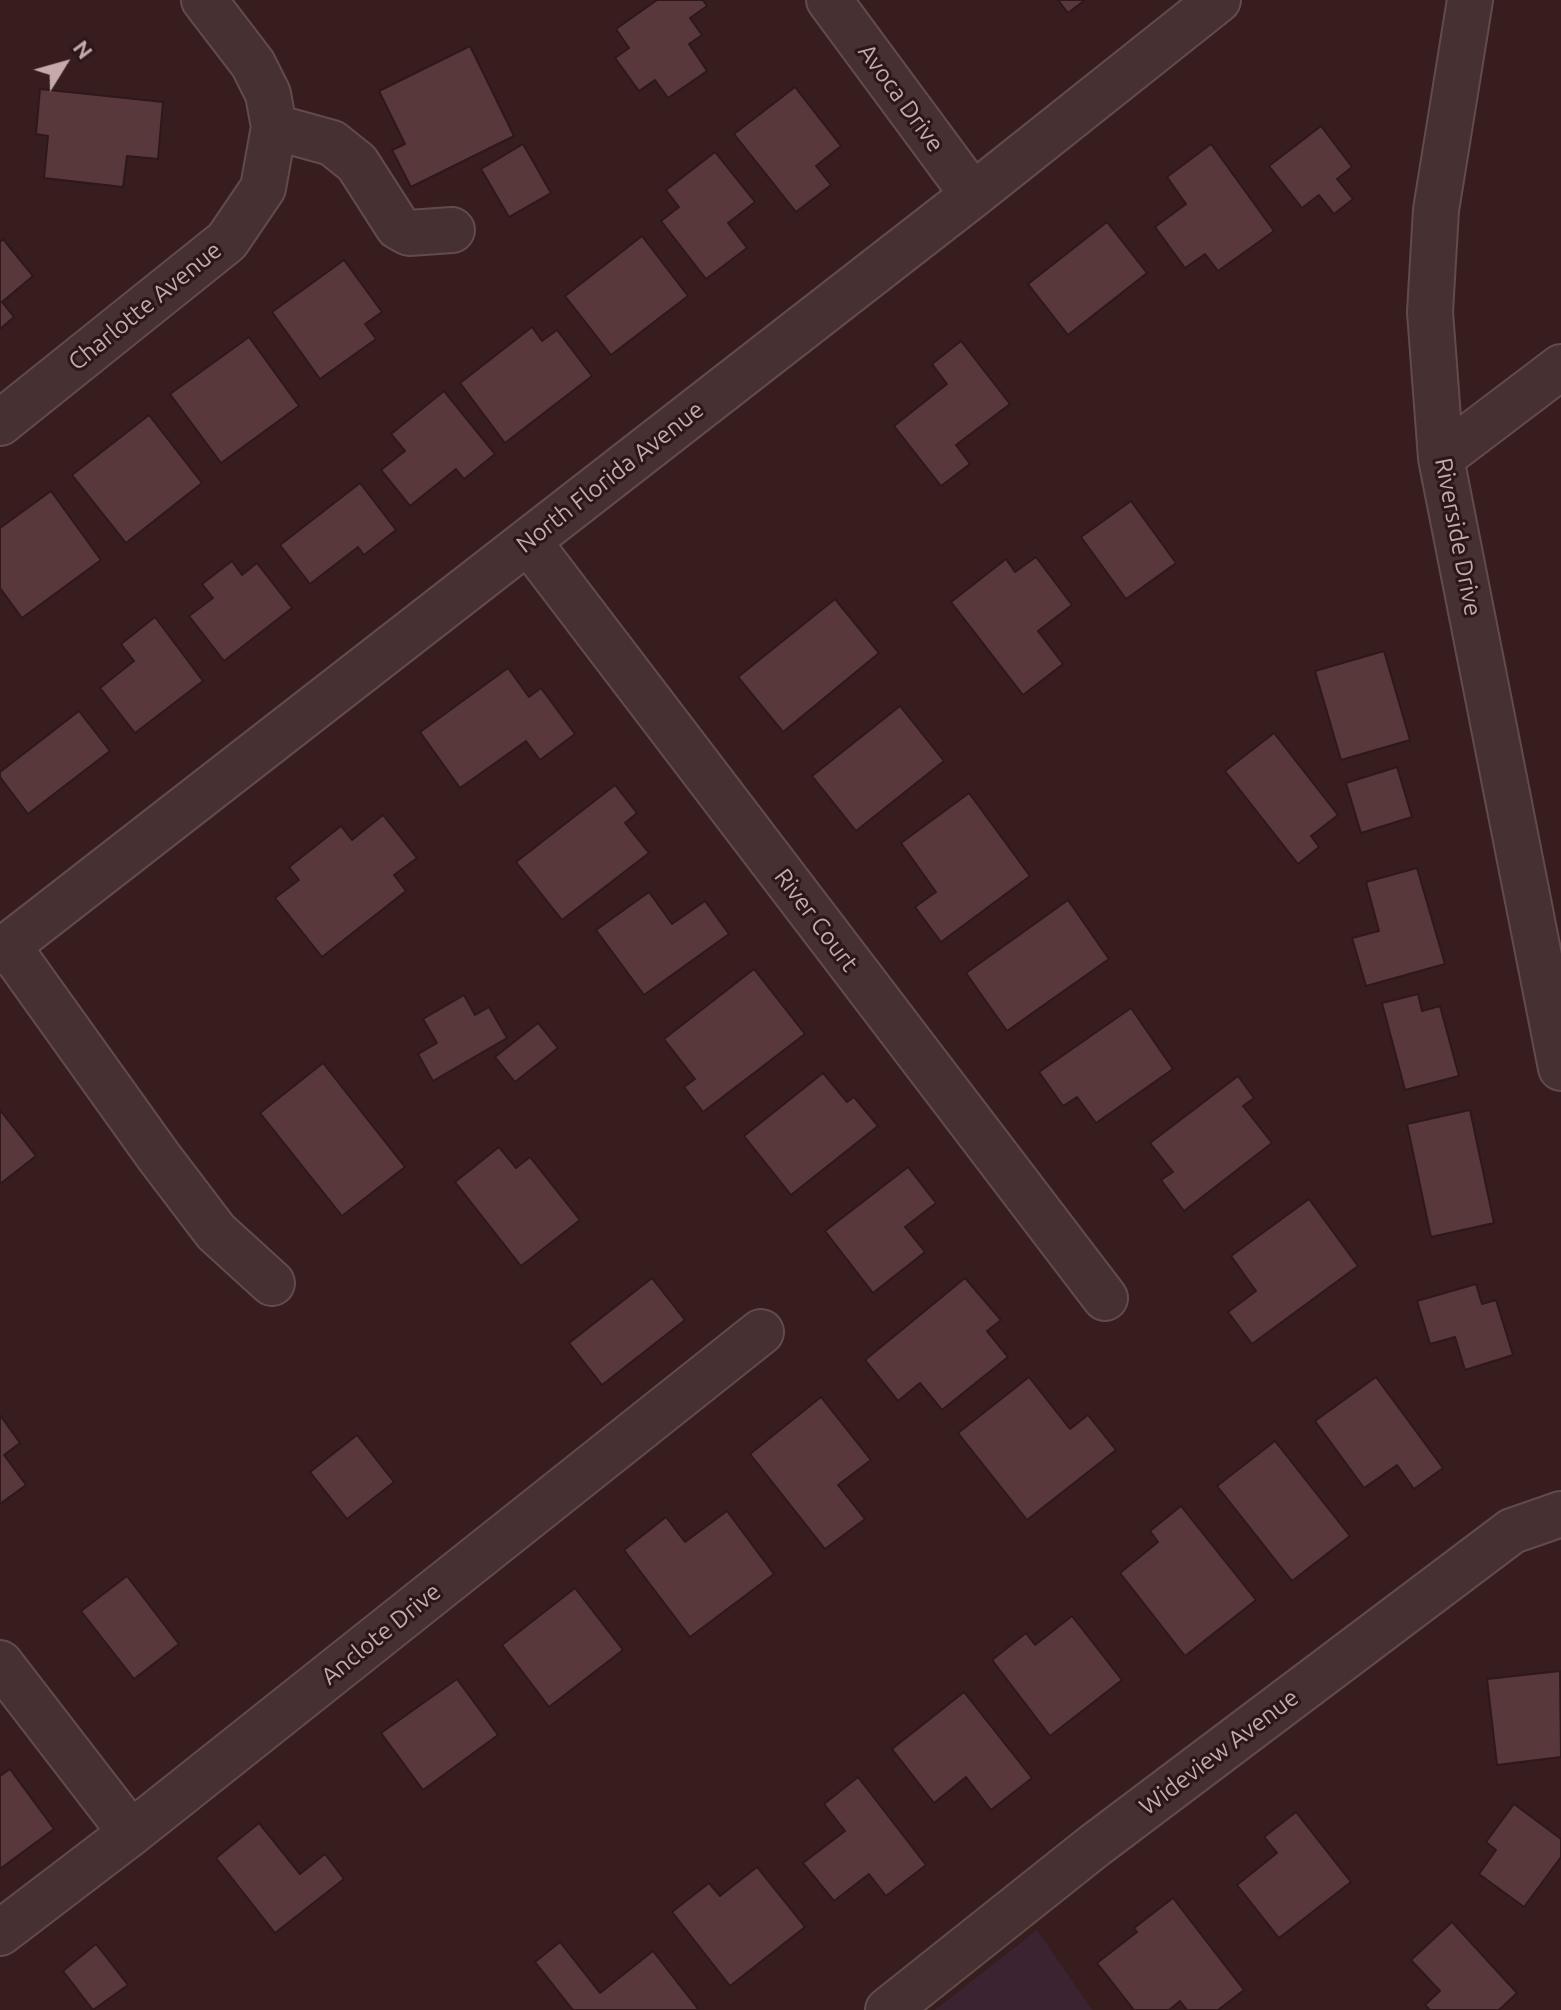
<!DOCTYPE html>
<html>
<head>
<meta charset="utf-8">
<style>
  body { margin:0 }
  #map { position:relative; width:1561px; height:2010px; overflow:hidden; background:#371d1e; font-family:Ubuntu,sans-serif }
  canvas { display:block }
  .north { position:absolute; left:24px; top:24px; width:80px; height:80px; -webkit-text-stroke:6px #2c1617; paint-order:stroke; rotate:53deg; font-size:22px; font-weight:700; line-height:32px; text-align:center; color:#c5aaaa }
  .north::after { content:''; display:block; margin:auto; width:28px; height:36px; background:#c5aaaa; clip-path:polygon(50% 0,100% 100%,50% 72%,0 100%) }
</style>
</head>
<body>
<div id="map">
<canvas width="1561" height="2010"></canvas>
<div class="north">N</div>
</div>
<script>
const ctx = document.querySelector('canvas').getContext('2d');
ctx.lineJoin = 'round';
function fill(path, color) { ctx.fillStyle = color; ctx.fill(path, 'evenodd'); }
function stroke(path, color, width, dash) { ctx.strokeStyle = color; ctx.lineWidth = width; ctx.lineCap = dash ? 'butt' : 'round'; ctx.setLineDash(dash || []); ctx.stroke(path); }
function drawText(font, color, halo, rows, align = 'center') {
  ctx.font = font + ' Ubuntu,sans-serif'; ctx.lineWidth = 6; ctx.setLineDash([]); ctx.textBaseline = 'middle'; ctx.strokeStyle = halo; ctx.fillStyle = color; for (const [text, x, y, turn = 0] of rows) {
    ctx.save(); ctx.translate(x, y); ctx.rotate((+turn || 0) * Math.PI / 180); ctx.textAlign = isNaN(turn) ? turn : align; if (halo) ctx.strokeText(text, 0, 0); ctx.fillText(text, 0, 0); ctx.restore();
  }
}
fill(new Path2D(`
  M 1037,1930 L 1092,2010 L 935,2010 Z`), '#3c2332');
const building = new Path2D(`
  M 657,0 L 703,0 L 707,6 L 690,18 L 702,35 L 689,44 L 707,71 L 668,98 L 655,80 L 639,91 L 615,58 L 629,48 L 616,29 Z
  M 1058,0 L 1085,0 L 1068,13 Z
  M 470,46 L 514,136 L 411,187 L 392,150 L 405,144 L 379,91 Z
  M 795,87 L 841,146 L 816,166 L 831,185 L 796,212 L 734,134 Z
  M 40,89 L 163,102 L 158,159 L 127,156 L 123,187 L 44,178 L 48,136 L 36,134 Z
  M 1321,126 L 1352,167 L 1337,179 L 1353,199 L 1334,214 L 1319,195 L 1302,208 L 1269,166 Z
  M 523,144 L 551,193 L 509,217 L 481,169 Z
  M 1211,144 L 1274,231 L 1218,271 L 1205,254 L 1185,268 L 1155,227 L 1186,204 L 1167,177 Z
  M 715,152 L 755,202 L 728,223 L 747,248 L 706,279 L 661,221 L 679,207 L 666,190 Z
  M 1107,222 L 1147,273 L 1068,335 L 1028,284 Z
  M 642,236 L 688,296 L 611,355 L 565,296 Z
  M 3,239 L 33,276 L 2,302 L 14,317 L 0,329 L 0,242 Z
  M 344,260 L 382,312 L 365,324 L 376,339 L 320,379 L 272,312 Z
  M 532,327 L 542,341 L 557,330 L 592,376 L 505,443 L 460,383 Z
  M 249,337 L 299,406 L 221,463 L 170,394 Z
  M 961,341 L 1010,404 L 956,445 L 970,464 L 941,486 L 894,426 L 947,384 L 932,364 Z
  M 444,391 L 495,454 L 464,479 L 456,469 L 410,506 L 381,470 L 405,451 L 391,434 Z
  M 149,415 L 202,483 L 126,543 L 72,475 Z
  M 360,483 L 396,530 L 364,555 L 358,547 L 310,584 L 280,545 Z
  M 51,491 L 101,560 L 22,618 L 0,588 L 0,528 Z
  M 1131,501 L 1176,563 L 1126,599 L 1081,537 Z
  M 1036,557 L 1072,605 L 1038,631 L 1063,664 L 1023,695 L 951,602 L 1006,559 L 1015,572 Z
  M 232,561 L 242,575 L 257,563 L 292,608 L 224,661 L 189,616 L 213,598 L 202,584 Z
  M 835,599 L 879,653 L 783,732 L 738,677 Z
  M 155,617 L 203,681 L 135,733 L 100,688 L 134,661 L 121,644 Z
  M 1384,651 L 1410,740 L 1341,760 L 1315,671 Z
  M 508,668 L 529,697 L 541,688 L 575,734 L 540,760 L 526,741 L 460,788 L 420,732 Z
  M 900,706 L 944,761 L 856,831 L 812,776 Z
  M 79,711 L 110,751 L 28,814 L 0,777 L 0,772 Z
  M 1274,733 L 1338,815 L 1311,836 L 1319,847 L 1298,864 L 1225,771 Z
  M 1397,767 L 1412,817 L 1361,833 L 1346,783 Z
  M 615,785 L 637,813 L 625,823 L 649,853 L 562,920 L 516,862 Z
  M 969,793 L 1030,876 L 941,942 L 915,907 L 936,892 L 901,843 Z
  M 383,815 L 417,858 L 394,875 L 406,891 L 322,957 L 275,898 L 299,880 L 289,867 L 341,826 L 352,840 Z
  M 1417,868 L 1445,964 L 1366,986 L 1352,938 L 1379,931 L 1366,882 Z
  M 649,892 L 672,924 L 705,901 L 729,934 L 644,995 L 596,930 Z
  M 1068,900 L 1109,959 L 1007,1031 L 966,973 Z
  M 754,969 L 805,1034 L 703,1112 L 684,1087 L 695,1079 L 664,1039 Z
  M 1418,994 L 1422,1011 L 1440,1006 L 1459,1076 L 1405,1090 L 1382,1003 Z
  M 464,995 L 475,1015 L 489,1007 L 507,1038 L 433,1081 L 418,1054 L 437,1043 L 423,1019 Z
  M 1131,1008 L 1173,1069 L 1096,1123 L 1077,1097 L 1063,1106 L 1039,1072 Z
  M 538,1023 L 558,1048 L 515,1082 L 495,1057 Z
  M 323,1063 L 405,1167 L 342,1216 L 260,1113 Z
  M 823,1073 L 847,1102 L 854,1097 L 878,1126 L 791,1195 L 744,1136 Z
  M 1238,1076 L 1254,1098 L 1243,1106 L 1272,1143 L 1184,1211 L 1161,1180 L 1173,1172 L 1150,1143 Z
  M 0,1110 L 36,1156 L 0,1184 Z
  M 1470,1110 L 1494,1223 L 1431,1237 L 1407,1124 Z
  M 499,1147 L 516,1168 L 530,1157 L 580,1220 L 521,1266 L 455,1182 Z
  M 908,1167 L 936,1203 L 905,1227 L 925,1252 L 873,1293 L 825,1231 Z
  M 1309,1199 L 1358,1266 L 1252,1344 L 1228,1312 L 1256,1291 L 1231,1256 Z
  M 652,1278 L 685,1320 L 602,1385 L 569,1343 Z
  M 965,1278 L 1001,1320 L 987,1331 L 1008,1357 L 942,1410 L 920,1383 L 898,1401 L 865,1360 Z
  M 1476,1284 L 1482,1304 L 1496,1300 L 1513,1355 L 1465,1370 L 1455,1337 L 1430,1344 L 1417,1301 Z
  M 1029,1377 L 1070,1429 L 1088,1415 L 1116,1450 L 1027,1520 L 958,1433 Z
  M 1376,1377 L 1443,1468 L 1414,1489 L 1397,1465 L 1364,1488 L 1315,1421 Z
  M 821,1397 L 871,1460 L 838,1485 L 865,1519 L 825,1549 L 750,1454 Z
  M 0,1415 L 20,1443 L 4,1455 L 26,1485 L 0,1504 Z
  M 357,1435 L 394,1482 L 347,1519 L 310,1472 Z
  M 1275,1441 L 1350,1536 L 1292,1581 L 1217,1486 Z
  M 1181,1506 L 1256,1600 L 1185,1656 L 1120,1573 L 1158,1542 L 1150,1531 Z
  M 727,1511 L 774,1574 L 690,1637 L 624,1550 L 666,1517 L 685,1542 Z
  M 127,1576 L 179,1644 L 134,1679 L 81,1611 Z
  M 575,1588 L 623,1650 L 549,1707 L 502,1645 Z
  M 1072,1616 L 1122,1680 L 1050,1736 L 992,1660 L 1026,1633 L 1035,1645 Z
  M 1560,1671 L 1561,1757 L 1497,1765 L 1487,1679 Z
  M 457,1679 L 498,1735 L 423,1790 L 381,1733 Z
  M 964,1692 L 1032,1778 L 991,1810 L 966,1777 L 934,1803 L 892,1749 Z
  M 10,1769 L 54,1829 L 0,1869 L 0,1776 Z
  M 858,1777 L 926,1865 L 886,1896 L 869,1874 L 834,1901 L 803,1863 L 845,1831 L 824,1804 Z
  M 1514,1804 L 1561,1839 L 1561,1857 L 1524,1907 L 1479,1874 L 1496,1850 L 1486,1842 Z
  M 1296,1812 L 1351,1882 L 1279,1938 L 1237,1885 L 1277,1853 L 1264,1837 Z
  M 259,1823 L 300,1874 L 325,1854 L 344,1879 L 275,1933 L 216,1858 Z
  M 757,1867 L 805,1927 L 730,1986 L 672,1912 L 709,1883 L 720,1896 Z
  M 1173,1898 L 1244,1990 L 1218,2010 L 1187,2010 L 1180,2001 L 1169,2010 L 1134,2010 L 1097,1963 L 1137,1932 L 1134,1928 Z
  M 1452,1922 L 1517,1993 L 1499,2010 L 1430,2010 L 1425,2005 L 1440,1991 L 1411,1960 Z
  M 560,1942 L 600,1993 L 653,1951 L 699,2010 L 573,2010 L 535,1962 Z
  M 96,1944 L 128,1985 L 93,2010 L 63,1971 Z`);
fill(building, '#58383a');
stroke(building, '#2e1819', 2);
const minor = new Path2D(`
  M 829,0 L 973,195
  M 1470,0 L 1436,210 L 1430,312 L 1441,458 L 1561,1068
  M 274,127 L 332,143 L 357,163 L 398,227 L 409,233 L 452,230
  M 0,423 L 227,241 L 263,188 L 274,127 L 268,94 L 253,64 L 204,0
  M 1441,458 L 1561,367
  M 528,541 L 1105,1298
  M 8,946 L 159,1157 L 216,1232 L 272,1283
  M 0,952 L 973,195 L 1218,0
  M 0,1663 L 131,1833
  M 0,1933 L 131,1833 L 761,1332
  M 888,2010 L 1094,1846 L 1512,1531 L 1561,1514`);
stroke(minor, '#634b4c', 48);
stroke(minor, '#473031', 44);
drawText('24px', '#c5aaaa', '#2c1617', [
  ["Avoca Drive",901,98,54],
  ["Charlotte Avenue",145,306,-39],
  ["North Florida Avenue",610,477,-38],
  ["Riverside Drive",1458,537,79],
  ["River Court",816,920,53],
  ["Anclote Drive",381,1634,-39],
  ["Wideview Avenue",1219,1752,-37]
]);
</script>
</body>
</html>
